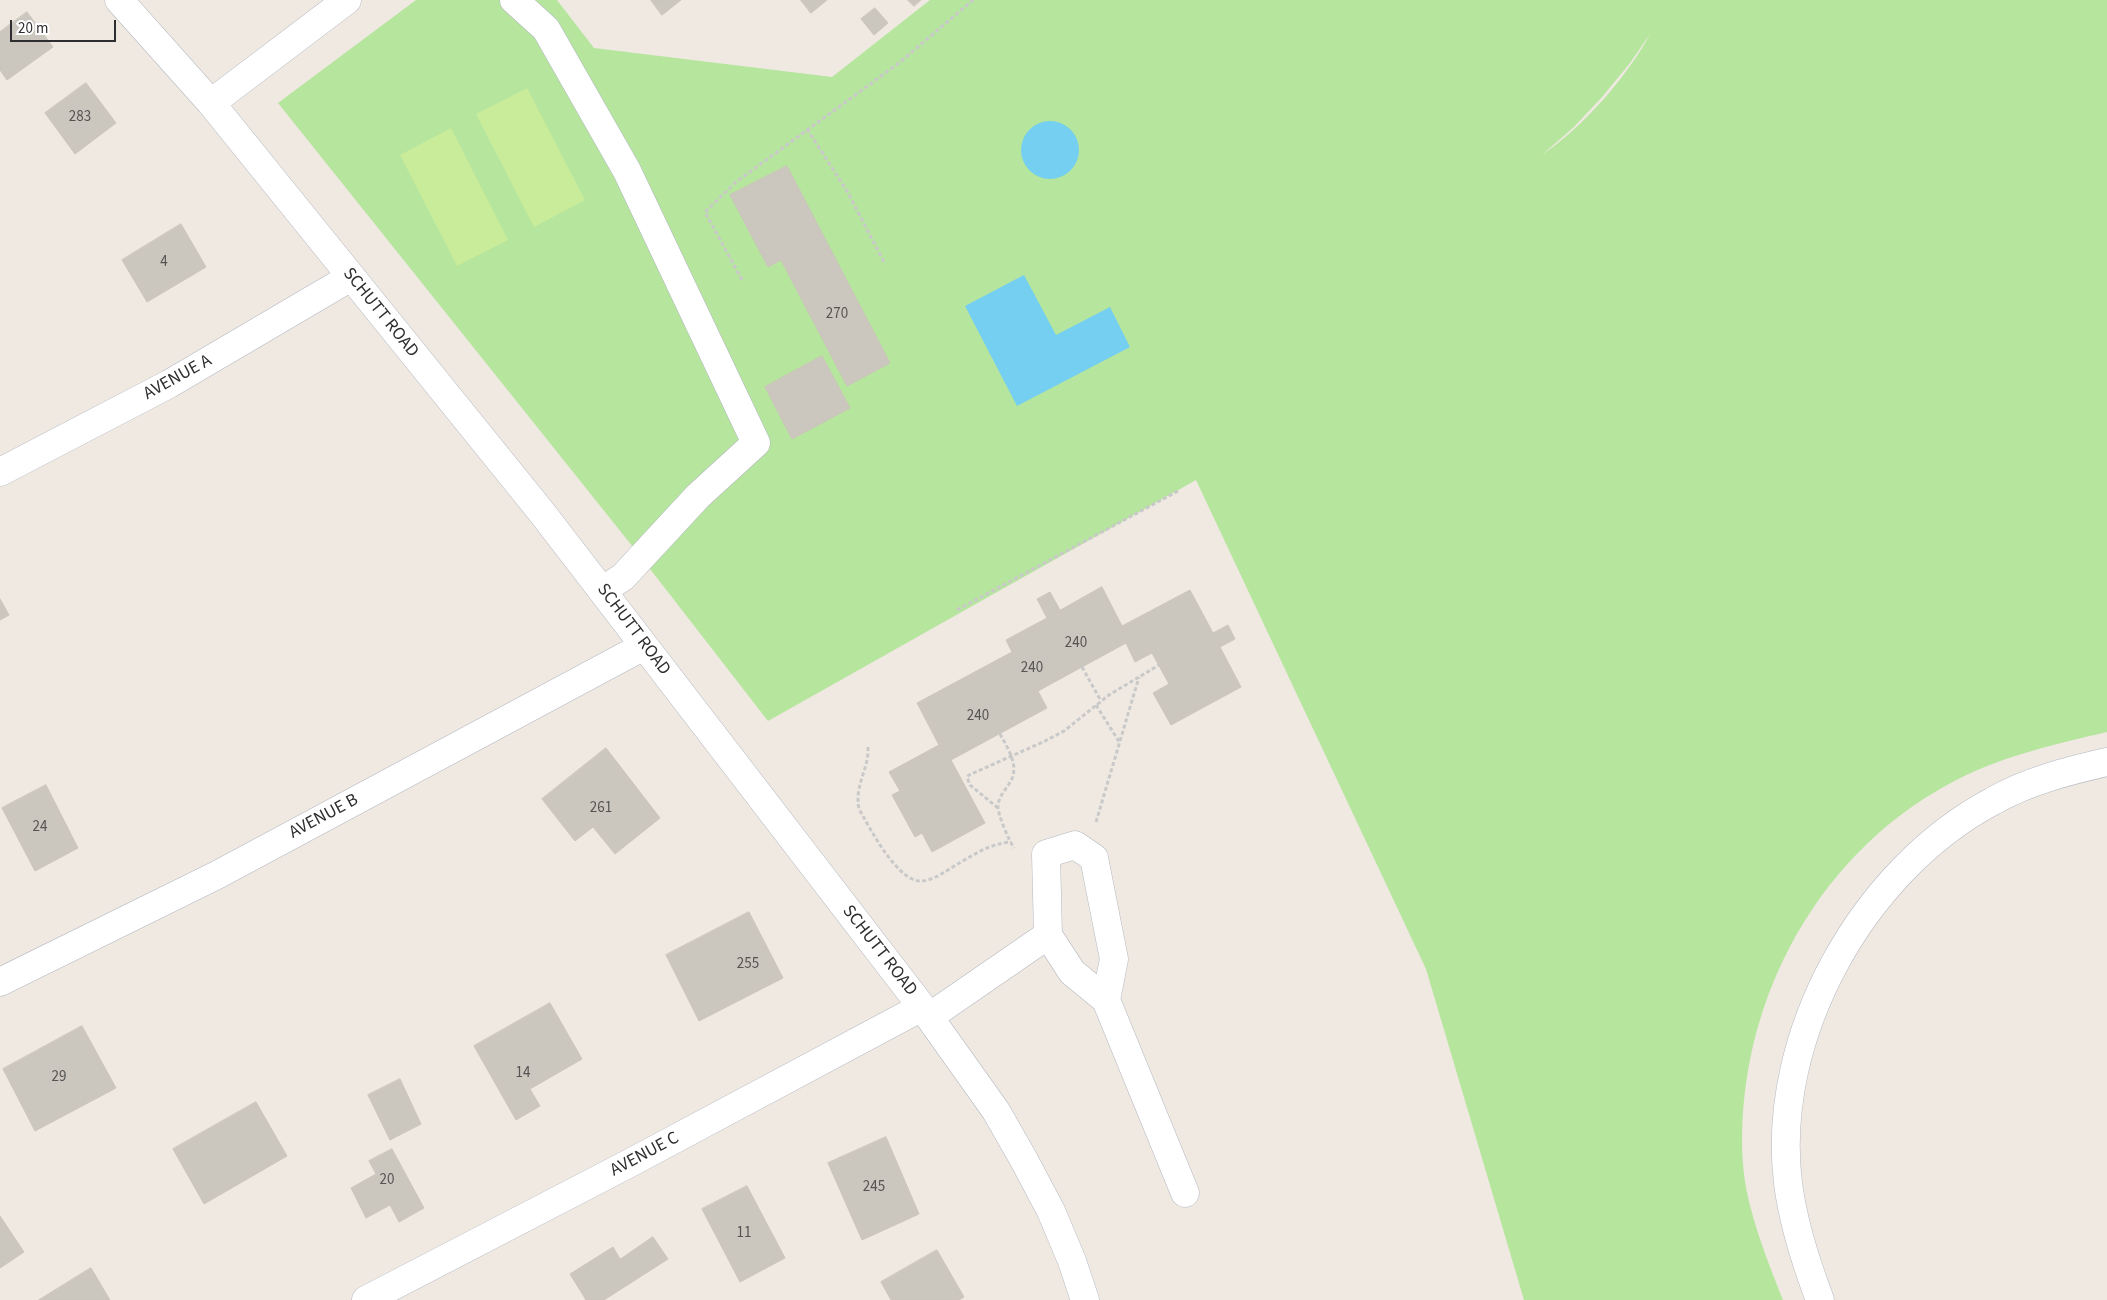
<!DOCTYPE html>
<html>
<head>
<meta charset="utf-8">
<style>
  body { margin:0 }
  #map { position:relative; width:2107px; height:1300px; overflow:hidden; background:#efe9e1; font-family:"Source Sans 3",sans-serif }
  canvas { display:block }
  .scale { position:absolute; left:10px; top:20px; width:106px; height:22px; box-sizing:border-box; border:2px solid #2e2e2e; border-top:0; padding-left:6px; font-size:15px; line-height:18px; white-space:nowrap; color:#2e2e2e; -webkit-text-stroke:4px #fff; paint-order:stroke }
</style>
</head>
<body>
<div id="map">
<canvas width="2107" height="1300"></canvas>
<div class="scale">20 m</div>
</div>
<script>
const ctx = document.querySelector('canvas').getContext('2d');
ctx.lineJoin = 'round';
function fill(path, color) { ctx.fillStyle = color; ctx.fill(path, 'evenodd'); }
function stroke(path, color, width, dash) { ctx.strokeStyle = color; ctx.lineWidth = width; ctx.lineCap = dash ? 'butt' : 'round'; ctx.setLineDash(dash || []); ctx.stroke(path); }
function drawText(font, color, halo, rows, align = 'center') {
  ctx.font = font + ' "Source Sans 3",sans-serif'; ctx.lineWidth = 4.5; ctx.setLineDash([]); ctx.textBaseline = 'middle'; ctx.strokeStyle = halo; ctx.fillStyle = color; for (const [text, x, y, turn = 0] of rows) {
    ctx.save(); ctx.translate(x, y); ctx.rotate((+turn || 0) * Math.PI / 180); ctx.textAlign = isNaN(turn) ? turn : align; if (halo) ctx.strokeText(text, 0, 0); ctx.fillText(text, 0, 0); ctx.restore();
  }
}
fill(new Path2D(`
  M 416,0 L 557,0 L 594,48 L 832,77 L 930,0 L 2107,0 L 2107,732 C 2052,745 1997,757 1947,785 C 1812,859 1734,1011 1743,1164 C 1746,1208 1767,1259 1783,1300 L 1524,1300 L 1426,969 L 1196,480 L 768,721 L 633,547 L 278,103 ZM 1650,34 C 1627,77 1583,127 1542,155 L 1574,127 L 1603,96 L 1630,63 Z`), '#b6e59e');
fill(new Path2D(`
  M 527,88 L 585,200 L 534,227 L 476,114 Z
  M 451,128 L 508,240 L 457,266 L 400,155 Z`), '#c9ec9a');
fill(new Path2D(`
  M1021 150a29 29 0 1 1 58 0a29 29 0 1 1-58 0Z
  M 1024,275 L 1056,335 L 1110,307 L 1130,347 L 1017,406 L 965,306 Z`), '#75cff0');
const building = new Path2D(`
  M 651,0 L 681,0 L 662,15 Z
  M 801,0 L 827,0 L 811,13 Z
  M 908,0 L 921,0 L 914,6 Z
  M 875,8 L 888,23 L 874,35 L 861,19 Z
  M 27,12 L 53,47 L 7,80 L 0,70 L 0,32 Z
  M 86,83 L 116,123 L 75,154 L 45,113 Z
  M 787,166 L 890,363 L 847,386 L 781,260 L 768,267 L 730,195 Z
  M 181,224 L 206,267 L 147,302 L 122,260 Z
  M 822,356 L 850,408 L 792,439 L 765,387 Z
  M 1102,587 L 1122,626 L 1190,590 L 1213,633 L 1228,625 L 1235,639 L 1220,647 L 1241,687 L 1171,725 L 1153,693 L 1169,684 L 1152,653 L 1135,662 L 1126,643 L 1038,691 L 1047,708 L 951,760 L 985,823 L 932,852 L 922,833 L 915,837 L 892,795 L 900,791 L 889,772 L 939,745 L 917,703 L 1012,652 L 1006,640 L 1047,618 L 1037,599 L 1050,592 L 1060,610 Z
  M 0,599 L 9,615 L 0,620 Z
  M 606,748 L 660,818 L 615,854 L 593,827 L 575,841 L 542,799 Z
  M 46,785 L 78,848 L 35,871 L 2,808 Z
  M 749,912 L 783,978 L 699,1021 L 666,955 Z
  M 550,1003 L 582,1059 L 530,1089 L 540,1106 L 516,1120 L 474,1046 Z
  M 82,1026 L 116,1088 L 35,1131 L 3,1069 Z
  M 400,1079 L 421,1124 L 390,1140 L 368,1095 Z
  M 256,1102 L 287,1156 L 204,1204 L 173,1149 Z
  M 886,1137 L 919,1214 L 862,1240 L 828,1163 Z
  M 392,1149 L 424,1208 L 399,1222 L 390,1205 L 366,1218 L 351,1188 L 376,1174 L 369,1161 Z
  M 747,1186 L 785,1258 L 740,1282 L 702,1209 Z
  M 0,1216 L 24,1252 L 0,1268 Z
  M 653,1237 L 668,1259 L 604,1300 L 586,1300 L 570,1274 L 613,1247 L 620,1259 Z
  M 937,1250 L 964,1297 L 959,1300 L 891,1300 L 881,1282 Z
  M 91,1268 L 110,1300 L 39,1300 Z`);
fill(building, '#cbc7bf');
stroke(building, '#cbc5ba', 1);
const minor = new Path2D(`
  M 119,0 L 211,103 L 543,514 L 922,1007 L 996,1111 L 1024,1160 L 1051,1211 L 1072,1261 L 1085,1300
  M 514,0 L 546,29 L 627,171 L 756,443 L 698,496 L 623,577 L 603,590
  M 211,103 L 347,0
  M 0,472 L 169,384 L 351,277
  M 1048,935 L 1072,972 L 1106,1000
  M 0,982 L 217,875 L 644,646
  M 929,1017 L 1048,935 L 1046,854 L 1075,845 L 1094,858 L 1114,959 L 1106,1000 L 1185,1193
  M 366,1300 L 628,1164 L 922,1007
  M 1820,1300 C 1806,1263 1793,1223 1788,1183 C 1770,1036 1863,870 1993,801 C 2028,781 2068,771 2107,762`);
stroke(minor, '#b4b7c1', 29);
stroke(new Path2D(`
  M 807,129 L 847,191 L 885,264
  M 742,280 L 705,212 L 736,182 L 899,63 L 973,0
  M 957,610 L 1178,491
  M 1082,667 L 1101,701
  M 1096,705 L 1120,743
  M 1000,734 C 1008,749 1021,767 1009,784 C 1005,790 999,797 998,805 C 997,814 1009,840 1014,848
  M 868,747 C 869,770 854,785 859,809 C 870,828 898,884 923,881 C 937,879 950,868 961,862 C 978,852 991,844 1011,842
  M 998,808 L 970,785 L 967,777 L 969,775 L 1043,742 L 1064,731 L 1109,695 L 1159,665
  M 1096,822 L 1139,677`), '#c9c9c9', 3, [4, 2.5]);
stroke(minor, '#fff', 28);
drawText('15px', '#555452', null, [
  ["283",80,118],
  ["4",164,263],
  ["270",837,315],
  ["240",1076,644],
  ["240",1032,669],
  ["240",978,717],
  ["261",601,809],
  ["24",40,828],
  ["255",748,965],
  ["14",523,1074],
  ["29",59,1078],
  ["20",387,1181],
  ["245",874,1188],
  ["11",744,1234]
]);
drawText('18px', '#2e2e2e', '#fff', [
  ["SCHUTT ROAD",380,313,51],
  ["AVENUE A",178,378,-29],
  ["SCHUTT ROAD",633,630,53],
  ["AVENUE B",324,817,-28],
  ["SCHUTT ROAD",879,951,52],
  ["AVENUE C",645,1155,-28]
]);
</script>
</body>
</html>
